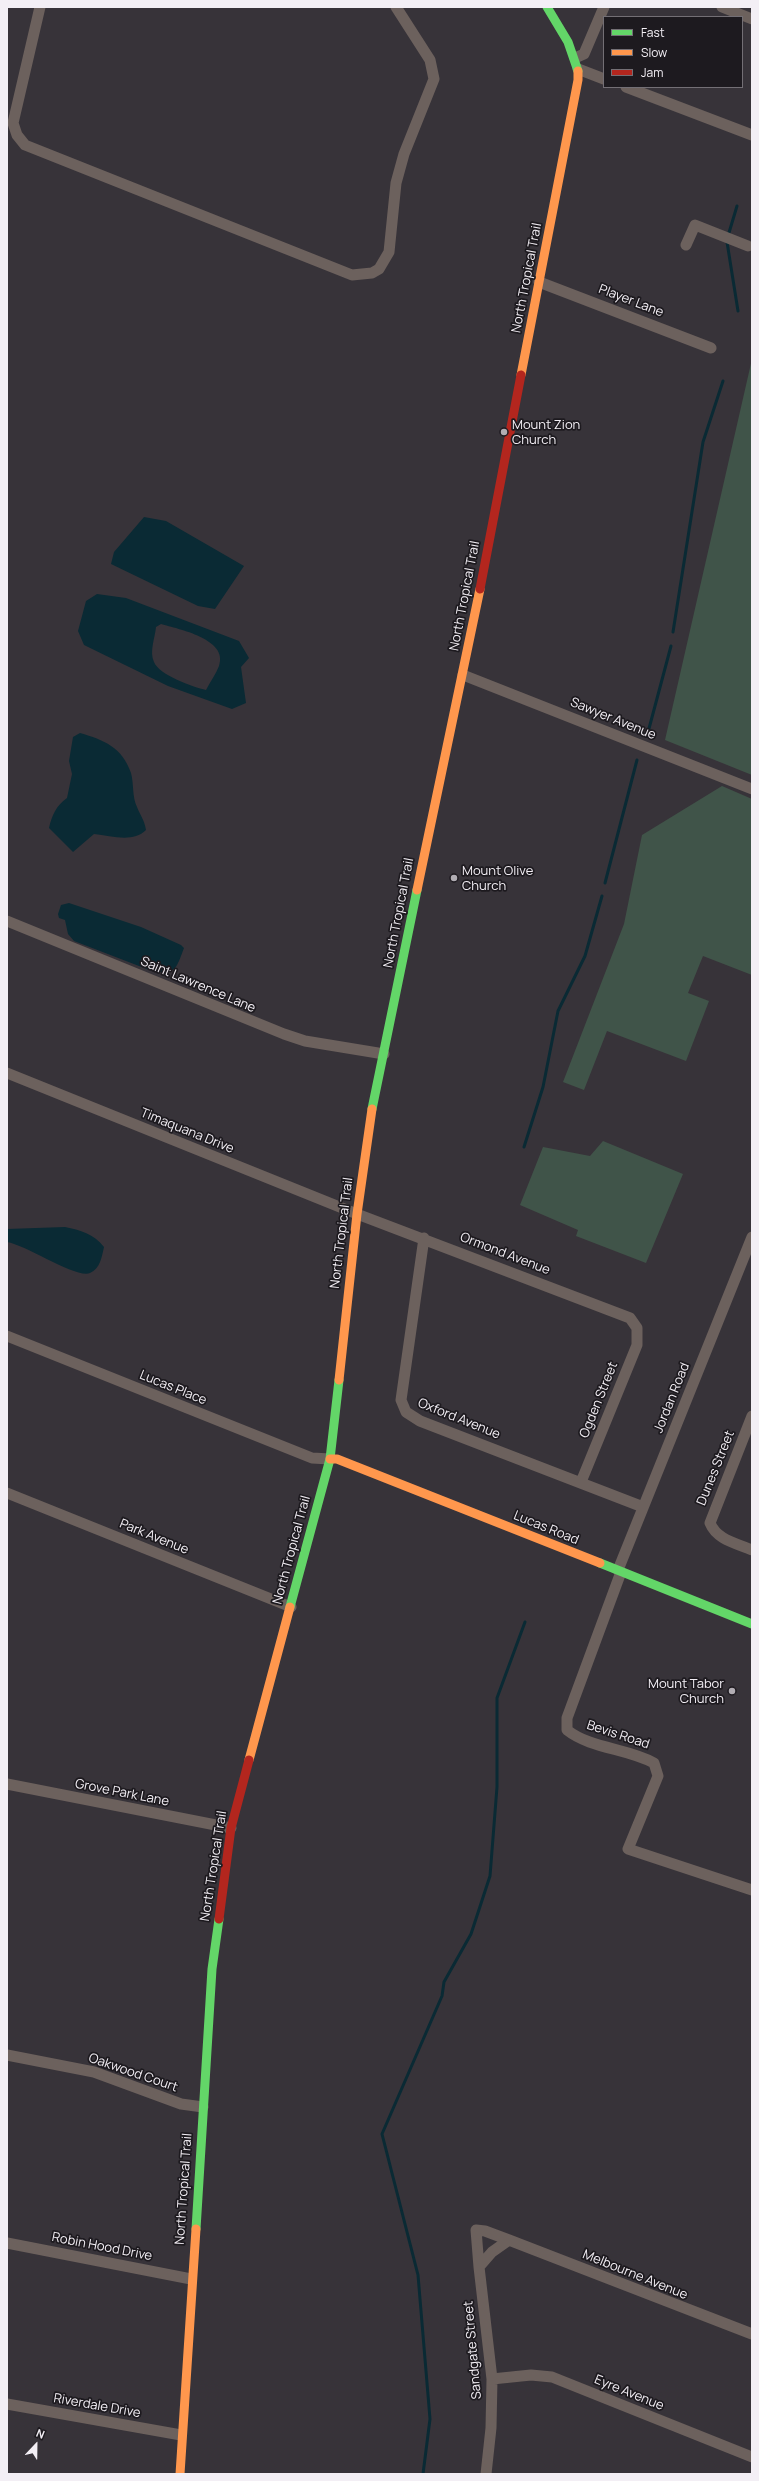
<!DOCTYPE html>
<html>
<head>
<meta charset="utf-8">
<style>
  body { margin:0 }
  #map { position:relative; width:759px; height:2481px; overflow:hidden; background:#373339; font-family:Manrope,sans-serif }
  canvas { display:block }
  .frame { position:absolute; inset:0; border:8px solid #f3eff5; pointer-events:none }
  .legend { position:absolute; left:603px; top:16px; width:140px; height:72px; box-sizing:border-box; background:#1d1a1f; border:1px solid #736f75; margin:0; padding:5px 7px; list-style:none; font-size:12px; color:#f3eff5 }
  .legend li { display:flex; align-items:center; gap:8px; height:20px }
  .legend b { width:20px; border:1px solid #736f75 }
  .north { position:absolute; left:16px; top:2425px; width:40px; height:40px; -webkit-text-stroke:3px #1d1a1f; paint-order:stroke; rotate:22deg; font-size:11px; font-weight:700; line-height:16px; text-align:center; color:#f3eff5 }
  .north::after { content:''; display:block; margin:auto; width:14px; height:18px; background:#f3eff5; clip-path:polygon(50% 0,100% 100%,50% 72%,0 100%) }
</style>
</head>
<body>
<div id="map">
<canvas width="759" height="2481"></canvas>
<div class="frame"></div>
<ul class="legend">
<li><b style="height:5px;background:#63d668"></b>Fast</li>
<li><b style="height:5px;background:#ff974d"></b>Slow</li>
<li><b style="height:5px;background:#b3261e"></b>Jam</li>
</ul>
<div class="north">N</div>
</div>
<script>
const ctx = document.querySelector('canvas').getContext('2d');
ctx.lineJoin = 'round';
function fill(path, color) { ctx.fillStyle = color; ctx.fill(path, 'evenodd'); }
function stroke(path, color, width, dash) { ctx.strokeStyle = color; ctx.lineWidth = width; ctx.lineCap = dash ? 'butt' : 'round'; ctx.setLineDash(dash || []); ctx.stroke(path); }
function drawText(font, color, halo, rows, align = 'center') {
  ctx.font = font + ' Manrope,sans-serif'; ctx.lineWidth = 3.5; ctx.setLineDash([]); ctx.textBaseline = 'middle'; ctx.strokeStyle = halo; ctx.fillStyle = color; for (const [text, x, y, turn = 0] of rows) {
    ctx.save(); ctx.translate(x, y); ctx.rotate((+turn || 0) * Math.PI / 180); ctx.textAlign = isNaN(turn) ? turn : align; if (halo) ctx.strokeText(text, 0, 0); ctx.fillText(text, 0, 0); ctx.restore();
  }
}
fill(new Path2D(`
  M 752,359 L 752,775 L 665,740 Z
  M 722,786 L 752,799 L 752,975 L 703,956 L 688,993 L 709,1001 L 686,1061 L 607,1031 L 584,1090 L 563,1082 L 624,924 L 642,835 Z
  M 603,1141 L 683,1174 L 646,1263 L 576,1236 L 578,1230 L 520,1205 L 543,1147 L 590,1156 Z`), '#405449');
fill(new Path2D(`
  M 144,517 L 166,521 L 244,566 L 215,609 L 198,606 L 111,564 L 114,552 Z
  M 97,594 L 126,598 L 239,641 L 249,658 L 241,667 L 246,703 L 232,709 L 168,686 L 84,645 L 78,631 L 86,601 ZM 161,624 C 178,629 229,639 219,666 C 216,674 210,682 206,690 C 193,687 159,675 154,662 C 149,652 155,638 156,627 Z
  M 80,733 C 104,740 122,747 131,773 C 134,784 132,797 137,807 C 141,817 144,819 146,830 C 133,843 112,836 94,834 L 73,852 L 49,828 C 52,815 56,806 67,798 L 72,774 L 69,761 L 73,737 Z
  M 69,903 L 141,927 L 181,945 L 184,948 C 176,969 176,975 152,971 L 74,941 L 68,934 L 65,920 L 59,918 L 58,914 L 61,905 Z
  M 65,1227 C 80,1230 94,1234 104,1247 C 102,1256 100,1269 90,1273 C 77,1279 26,1245 7,1242 L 7,1229 Z`), '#0a2a34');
stroke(new Path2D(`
  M 728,236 L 737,206
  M 727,242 L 738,311
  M 673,632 L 703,442 L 723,381
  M 647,736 L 671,646
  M 605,883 L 637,760
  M 524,1147 L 543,1087 L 558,1011 L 585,956 L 602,896
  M 423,2474 L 430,2419 L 418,2275 L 382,2134 L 442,1996 L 444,1982 L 471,1934 L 490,1876 L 497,1787 L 497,1698 L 525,1622`), '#0a2a34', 3);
stroke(new Path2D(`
  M 40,7 L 13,123 L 17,135 L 25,145 L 352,275 L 372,273 L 379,269 L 389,252 L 396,183 L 404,154 L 434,79 L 430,60 L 396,7
  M 722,7 L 752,19
  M 575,58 L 584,54 L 604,7
  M 578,69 L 604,79
  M 626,87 L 752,135
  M 686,245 L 695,225 L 748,246
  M 539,282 L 711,348
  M 463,675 L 752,789
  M 7,921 L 284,1034 L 305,1041 L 384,1054
  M 7,1073 L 357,1214 L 630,1318 L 637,1328 L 637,1345 L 581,1482
  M 424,1238 L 401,1400 L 406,1412 L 420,1421 L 643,1507
  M 7,1336 L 312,1458 L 330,1459
  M 752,1416 L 710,1523 C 717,1540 736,1543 752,1550
  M 7,1493 L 291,1607
  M 618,1570 L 752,1237
  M 621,1572 L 567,1718 L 567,1730 C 591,1749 627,1748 654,1763 L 658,1776 L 628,1849 L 752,1890
  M 7,1784 L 231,1828
  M 7,2055 L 94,2072 L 181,2104 L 203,2107
  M 7,2243 L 191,2279
  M 479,2267 L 476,2230 L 485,2231 L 509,2240
  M 492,2379 L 531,2375 L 552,2377 L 752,2457
  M 7,2404 L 181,2435
  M 486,2474 L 491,2428 L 492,2379 L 479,2267 L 492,2252 L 509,2240 L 752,2334`), '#6c615d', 11);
stroke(new Path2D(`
  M 547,7 L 568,42 L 578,71
  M 372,1109 L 417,890
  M 600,1563 L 752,1624
  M 290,1607 L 330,1459 L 339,1380
  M 196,2229 L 212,1969 L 219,1919`), '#63d668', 9);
stroke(new Path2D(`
  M 521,375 L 578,80 L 578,71
  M 417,890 L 480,589
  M 339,1380 L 357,1214 L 372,1109
  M 330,1459 L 337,1459 L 600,1563
  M 249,1760 L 290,1607
  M 180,2474 L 196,2229`), '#ff974d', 9);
stroke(new Path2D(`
  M 480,589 L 521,375
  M 219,1919 L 231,1828 L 249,1760`), '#b3261e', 9);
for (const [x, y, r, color] of [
  [504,432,4,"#b1adb3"],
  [454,878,4,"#b1adb3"],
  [732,1691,4,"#b1adb3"]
]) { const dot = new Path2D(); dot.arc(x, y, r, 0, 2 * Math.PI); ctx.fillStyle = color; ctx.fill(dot); stroke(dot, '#1d1a1f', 1.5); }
drawText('13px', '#f3eff5', '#1d1a1f', [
  ["North Tropical Trail",527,278,-79],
  ["Player Lane",631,301,21],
  ["North Tropical Trail",465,596,-79],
  ["Sawyer Avenue",613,719,22],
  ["North Tropical Trail",399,913,-79],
  ["Saint Lawrence Lane",198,985,23],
  ["Timaquana Drive",187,1131,22],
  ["North Tropical Trail",342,1233,-83],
  ["Ormond Avenue",505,1254,21],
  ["Lucas Place",173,1388,22],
  ["Jordan Road",672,1398,-68],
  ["Ogden Street",599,1400,-68],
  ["Oxford Avenue",459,1419,22],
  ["Dunes Street",716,1468,-68],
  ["Lucas Road",546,1528,22],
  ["Park Avenue",154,1537,22],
  ["North Tropical Trail",292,1550,-75],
  ["Bevis Road",618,1735,18],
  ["Grove Park Lane",122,1793,11],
  ["North Tropical Trail",214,1866,-81],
  ["Oakwood Court",133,2073,19],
  ["North Tropical Trail",184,2189,-86],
  ["Robin Hood Drive",102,2247,11],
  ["Melbourne Avenue",635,2275,22],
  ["Sandgate Street",473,2350,-95],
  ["Eyre Avenue",629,2393,22],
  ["Riverdale Drive",97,2406,10]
]);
drawText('13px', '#f3eff5', '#1d1a1f', [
  ["Mount Zion",512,425],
  ["Church",512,440],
  ["Mount Olive",462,871],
  ["Church",462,886],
  ["Mount Tabor",724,1684,"right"],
  ["Church",724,1699,"right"]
], 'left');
</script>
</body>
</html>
